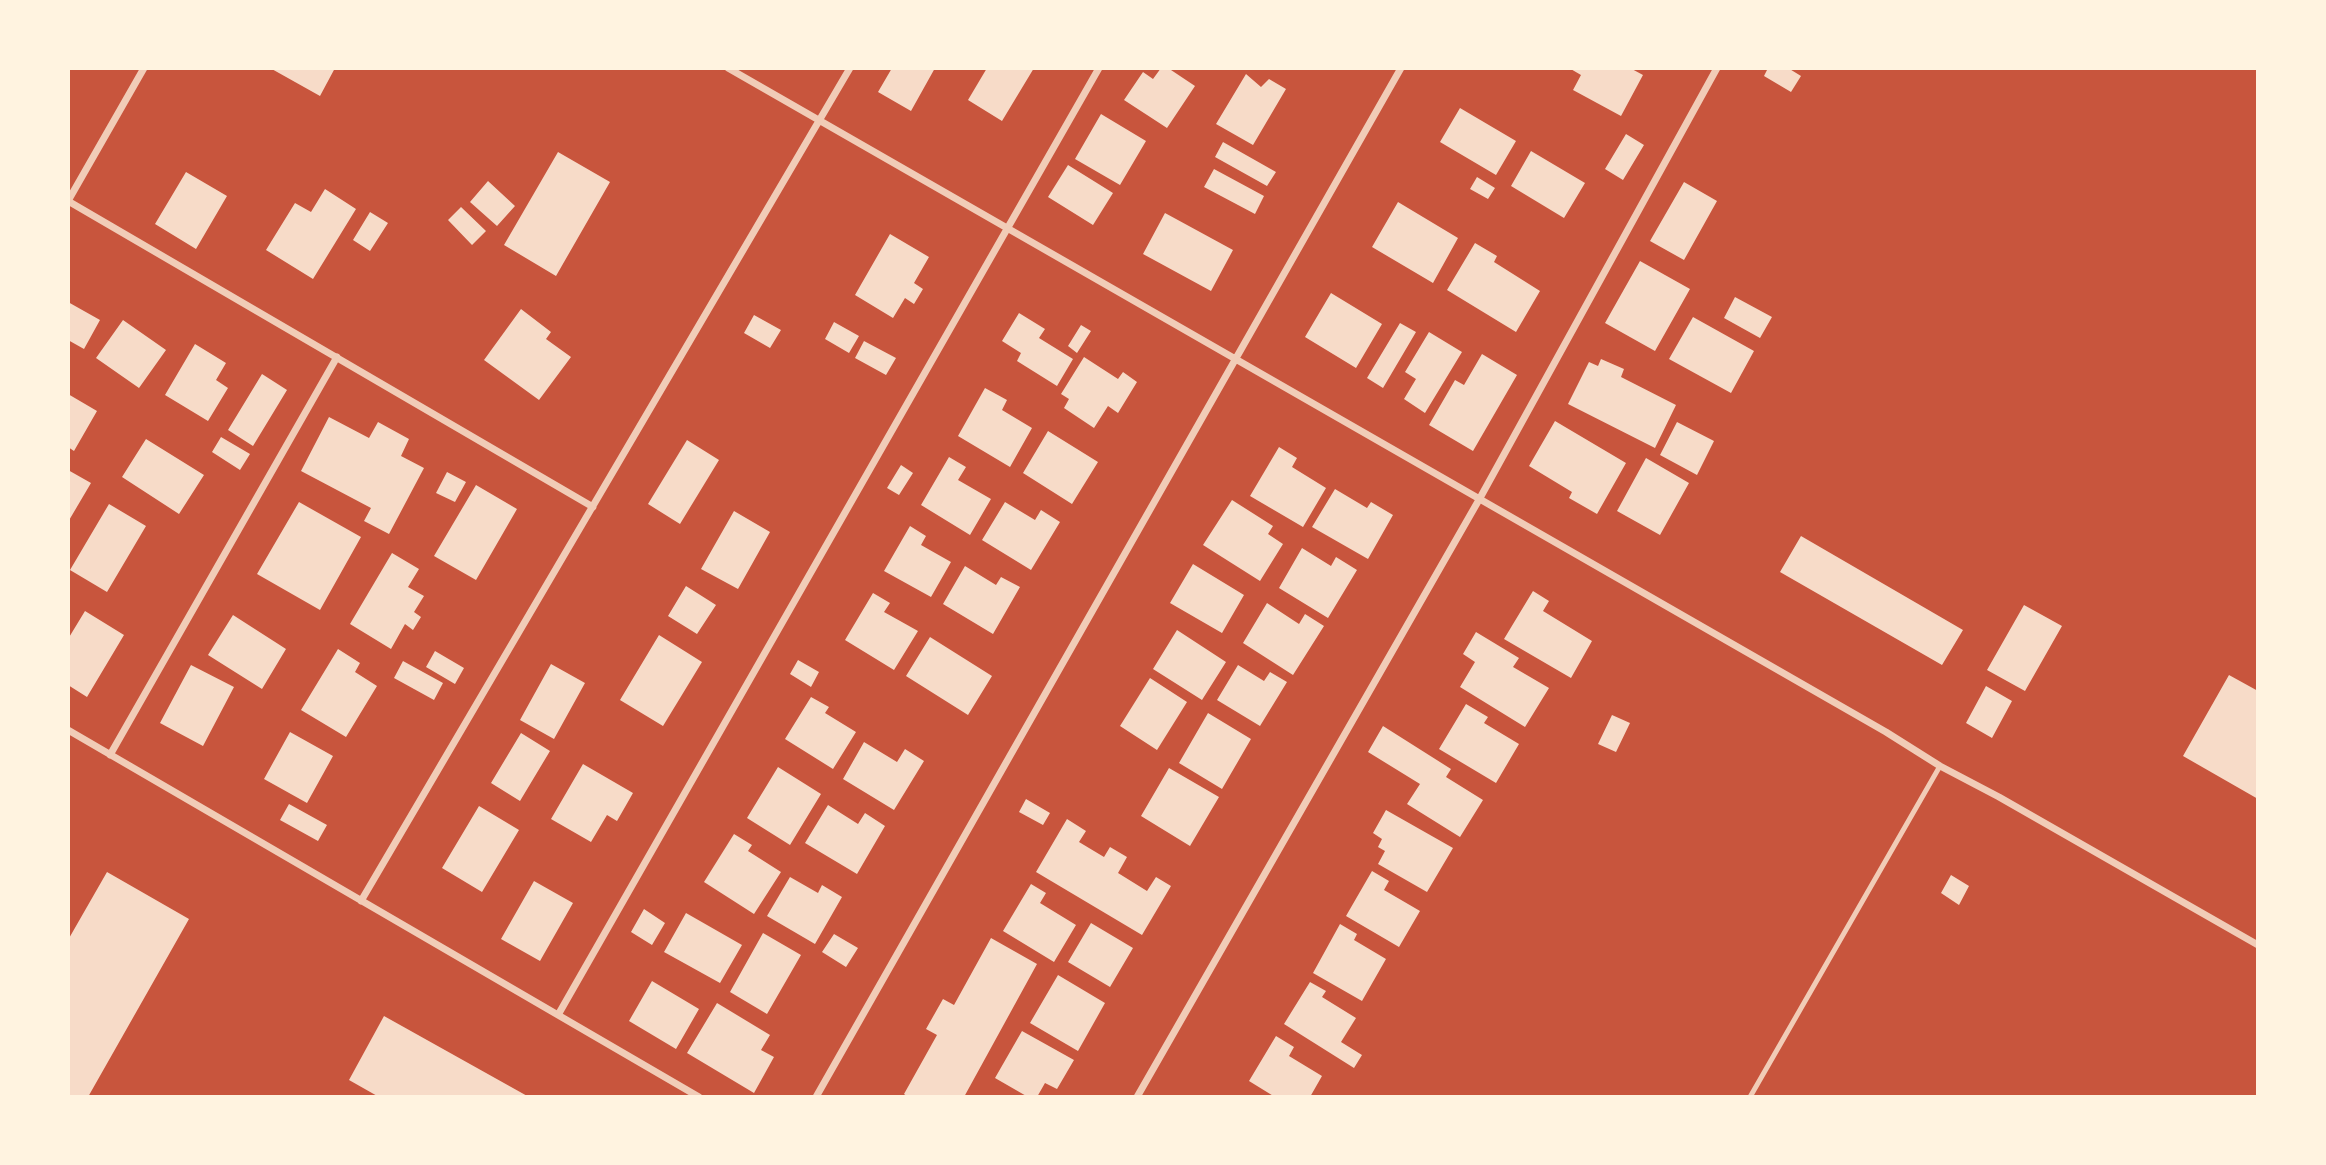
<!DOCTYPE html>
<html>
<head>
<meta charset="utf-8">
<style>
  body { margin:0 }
  #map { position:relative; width:2326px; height:1165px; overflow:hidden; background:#c8553d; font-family:Poppins,sans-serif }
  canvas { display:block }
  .frame { position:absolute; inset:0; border:70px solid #fff3e0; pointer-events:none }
</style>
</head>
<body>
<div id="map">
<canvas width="2326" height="1165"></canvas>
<div class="frame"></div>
</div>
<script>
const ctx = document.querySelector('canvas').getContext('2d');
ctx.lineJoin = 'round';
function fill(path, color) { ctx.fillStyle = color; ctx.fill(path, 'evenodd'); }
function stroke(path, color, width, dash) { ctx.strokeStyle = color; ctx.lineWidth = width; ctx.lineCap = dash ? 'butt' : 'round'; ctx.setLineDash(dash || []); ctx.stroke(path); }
fill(new Path2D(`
  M 270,68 L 335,68 L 320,96 Z
  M 892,68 L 935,68 L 911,111 L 878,92 Z
  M 987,68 L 1034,68 L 1002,121 L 968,100 Z
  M 1161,68 L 1168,68 L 1195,86 L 1167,128 L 1124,100 L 1143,72 L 1153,79 Z
  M 1569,68 L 1630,68 L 1643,75 L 1621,116 L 1573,90 L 1581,75 Z
  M 1768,68 L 1788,68 L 1801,76 L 1791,92 L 1764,76 Z
  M 1246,74 L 1261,87 L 1269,79 L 1286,89 L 1253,145 L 1216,124 Z
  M 1460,108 L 1516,141 L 1496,175 L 1440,142 Z
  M 1101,114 L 1146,141 L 1120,185 L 1075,159 Z
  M 1626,134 L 1644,145 L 1623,180 L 1605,169 Z
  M 1223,142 L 1276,172 L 1267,186 L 1215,157 Z
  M 1531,151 L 1585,183 L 1564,218 L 1511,186 Z
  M 558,152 L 610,182 L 556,276 L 504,245 Z
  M 1068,165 L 1113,193 L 1093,225 L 1048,197 Z
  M 1214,169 L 1264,196 L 1255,214 L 1204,187 Z
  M 186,172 L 227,196 L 196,249 L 155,224 Z
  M 1477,177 L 1495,188 L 1488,199 L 1470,189 Z
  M 488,181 L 515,206 L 497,226 L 470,202 Z
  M 1684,182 L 1717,201 L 1684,260 L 1650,241 Z
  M 325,189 L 356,209 L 313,279 L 266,250 L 295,203 L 311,212 Z
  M 1398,202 L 1458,238 L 1433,283 L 1372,247 Z
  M 461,207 L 486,231 L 472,245 L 448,220 Z
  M 370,212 L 388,223 L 370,251 L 353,240 Z
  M 1165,213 L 1233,250 L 1211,291 L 1143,254 Z
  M 890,234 L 929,257 L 914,283 L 923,289 L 914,304 L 905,298 L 893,318 L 855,295 Z
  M 1475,243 L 1497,256 L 1494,262 L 1540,291 L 1516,332 L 1447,290 Z
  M 1640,261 L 1690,289 L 1655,351 L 1605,323 Z
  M 1331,293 L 1382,324 L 1356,368 L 1305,337 Z
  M 1735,297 L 1772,317 L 1760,338 L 1724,318 Z
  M 68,302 L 100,320 L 84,349 L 68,340 Z
  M 521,309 L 551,332 L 546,339 L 571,357 L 539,400 L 484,360 Z
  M 1019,313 L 1045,329 L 1039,338 L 1073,359 L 1057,386 L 1017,361 L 1021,353 L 1002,341 Z
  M 754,315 L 781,330 L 770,348 L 744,333 Z
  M 1693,317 L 1754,351 L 1731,393 L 1669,359 Z
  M 123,320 L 166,350 L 139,388 L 96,358 Z
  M 834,322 L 859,336 L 849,353 L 825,339 Z
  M 1400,323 L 1416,332 L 1383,388 L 1367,378 Z
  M 1081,325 L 1091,331 L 1077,353 L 1068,346 Z
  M 1429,332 L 1462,352 L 1425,413 L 1404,399 L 1416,379 L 1405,372 Z
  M 864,341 L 896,358 L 886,375 L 855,358 Z
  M 195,344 L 226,363 L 216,380 L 228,388 L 208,421 L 165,395 Z
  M 1482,354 L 1517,375 L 1473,451 L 1429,425 L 1455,380 L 1464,385 Z
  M 1084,357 L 1118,379 L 1123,372 L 1137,382 L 1118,413 L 1108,406 L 1094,428 L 1064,408 L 1069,399 L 1061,394 Z
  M 1601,359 L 1624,369 L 1621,377 L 1676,405 L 1655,448 L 1568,404 L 1589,362 L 1598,366 Z
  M 262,374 L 287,390 L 253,446 L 228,430 Z
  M 985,388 L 1007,400 L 1002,410 L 1032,428 L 1010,467 L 958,436 Z
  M 68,394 L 97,411 L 74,451 L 68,447 Z
  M 329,417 L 369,438 L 378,422 L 409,439 L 401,456 L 424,468 L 389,534 L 364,521 L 371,508 L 301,471 Z
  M 1555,421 L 1626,463 L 1597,514 L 1569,498 L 1572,492 L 1529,466 Z
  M 1677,422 L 1714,441 L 1697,475 L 1660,455 Z
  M 1048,431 L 1098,462 L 1072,504 L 1023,473 Z
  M 221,437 L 250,454 L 240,470 L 212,452 Z
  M 146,439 L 204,475 L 179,514 L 122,477 Z
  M 687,440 L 719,460 L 680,524 L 648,504 Z
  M 1279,447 L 1297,458 L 1292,467 L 1326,488 L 1303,527 L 1250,496 Z
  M 949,457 L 966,467 L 958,480 L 991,499 L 970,535 L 921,505 Z
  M 1646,458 L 1689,483 L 1660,535 L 1617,511 Z
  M 901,465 L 913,473 L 899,495 L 887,488 Z
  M 68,470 L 91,483 L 68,522 Z
  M 447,472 L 466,482 L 455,502 L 436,493 Z
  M 476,485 L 517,509 L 476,580 L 434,556 Z
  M 1335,489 L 1367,508 L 1371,502 L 1393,515 L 1368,559 L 1312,527 Z
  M 1232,500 L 1273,526 L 1268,534 L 1283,544 L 1260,581 L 1203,545 Z
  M 299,502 L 361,537 L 320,610 L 257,574 Z
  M 1005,502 L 1035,520 L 1041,510 L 1060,522 L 1031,570 L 982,540 Z
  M 109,504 L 146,526 L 107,592 L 70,570 Z
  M 734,511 L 770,532 L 738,589 L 701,569 Z
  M 910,526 L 926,536 L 921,545 L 951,562 L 931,597 L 884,571 Z
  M 1801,536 L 1963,630 L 1942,665 L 1780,572 Z
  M 1302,548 L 1331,566 L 1336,557 L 1357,570 L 1328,618 L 1279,588 Z
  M 392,553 L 419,569 L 408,587 L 424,596 L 414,612 L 421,617 L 413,630 L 405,624 L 391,649 L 350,624 Z
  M 1193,564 L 1244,595 L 1222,633 L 1170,603 Z
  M 965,566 L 996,585 L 1001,577 L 1020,587 L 993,634 L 943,604 Z
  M 686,586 L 716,605 L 697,634 L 668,616 Z
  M 1533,591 L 1549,601 L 1543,611 L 1592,641 L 1571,678 L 1504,639 Z
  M 873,593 L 890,603 L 884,612 L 918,631 L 894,670 L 845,640 Z
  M 1267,603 L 1299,624 L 1305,614 L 1324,626 L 1293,675 L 1243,643 Z
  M 2024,605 L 2062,626 L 2025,691 L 1987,670 Z
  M 85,611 L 124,635 L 87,697 L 68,685 L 68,639 Z
  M 233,615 L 286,649 L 262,689 L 208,655 Z
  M 1177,630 L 1226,662 L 1202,700 L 1153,669 Z
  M 1476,632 L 1519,658 L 1513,667 L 1549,688 L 1525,727 L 1460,687 L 1475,662 L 1463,654 Z
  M 659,635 L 702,662 L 663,726 L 620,700 Z
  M 930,637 L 992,676 L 968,715 L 906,676 Z
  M 338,649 L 360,663 L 355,672 L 377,686 L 346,737 L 301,710 Z
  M 435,651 L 464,668 L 455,684 L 426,667 Z
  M 798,660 L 819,672 L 811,687 L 790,674 Z
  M 403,661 L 443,683 L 434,700 L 394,678 Z
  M 551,664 L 585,683 L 554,739 L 520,720 Z
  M 191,665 L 234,687 L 203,746 L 160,723 Z
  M 1238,665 L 1264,681 L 1270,672 L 1287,682 L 1260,726 L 1217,700 Z
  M 2229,675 L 2258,691 L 2258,799 L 2183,756 Z
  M 1150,678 L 1187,702 L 1157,750 L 1120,726 Z
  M 1986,686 L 2012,701 L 1992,738 L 1966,723 Z
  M 811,697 L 829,707 L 825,713 L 856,732 L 833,769 L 785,739 Z
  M 1466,704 L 1488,717 L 1484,723 L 1519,744 L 1496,783 L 1439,749 Z
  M 1208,713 L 1251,739 L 1222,789 L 1179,763 Z
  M 1612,715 L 1630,723 L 1616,752 L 1598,744 Z
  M 1383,726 L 1451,769 L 1446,777 L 1483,800 L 1460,837 L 1407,804 L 1420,784 L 1368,752 Z
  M 290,732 L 333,756 L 307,803 L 264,779 Z
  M 521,733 L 550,751 L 520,801 L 491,783 Z
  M 864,742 L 897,762 L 905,749 L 924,761 L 894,810 L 843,779 Z
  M 583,764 L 633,793 L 617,821 L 607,815 L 591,842 L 551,819 Z
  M 778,767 L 821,794 L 790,845 L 747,818 Z
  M 1169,768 L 1219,797 L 1190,846 L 1141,816 Z
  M 1026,799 L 1050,813 L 1043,825 L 1019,812 Z
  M 289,804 L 327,825 L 318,841 L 280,820 Z
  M 828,805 L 858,824 L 865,813 L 885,826 L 857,874 L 805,843 Z
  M 479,806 L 519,830 L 482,892 L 442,868 Z
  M 1386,810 L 1453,848 L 1427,892 L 1378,864 L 1385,851 L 1378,847 L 1382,839 L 1373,833 Z
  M 1067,819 L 1086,831 L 1079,842 L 1104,857 L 1110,847 L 1127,857 L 1118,873 L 1147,891 L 1156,877 L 1171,886 L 1142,935 L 1036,872 Z
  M 734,834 L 752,845 L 748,851 L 781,872 L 754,914 L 704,882 Z
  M 1372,871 L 1389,881 L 1384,890 L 1420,911 L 1399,947 L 1346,916 Z
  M 107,872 L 189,919 L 88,1097 L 68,1097 L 68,940 Z
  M 1951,875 L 1969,886 L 1959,905 L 1941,893 Z
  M 790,877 L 818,893 L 822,885 L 842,897 L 815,944 L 767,916 Z
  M 534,881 L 573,903 L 540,961 L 501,939 Z
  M 1031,884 L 1046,893 L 1040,903 L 1076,925 L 1054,962 L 1003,931 Z
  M 644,909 L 665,923 L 652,945 L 631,932 Z
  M 686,913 L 742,945 L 720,983 L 664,952 Z
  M 1091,923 L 1133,948 L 1110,987 L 1068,962 Z
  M 1340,924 L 1357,934 L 1354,940 L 1386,959 L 1362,1001 L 1313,973 Z
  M 763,933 L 801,955 L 767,1014 L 730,992 Z
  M 834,934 L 858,948 L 846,967 L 822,952 Z
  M 991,938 L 1037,964 L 964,1097 L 908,1097 L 904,1094 L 937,1035 L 926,1029 L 943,999 L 954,1005 Z
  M 1058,975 L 1105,1003 L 1078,1051 L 1030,1023 Z
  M 652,981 L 699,1009 L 676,1049 L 629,1021 Z
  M 1310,982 L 1326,991 L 1322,997 L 1356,1018 L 1341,1042 L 1362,1055 L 1354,1068 L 1284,1024 Z
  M 717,1003 L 770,1035 L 761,1050 L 774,1057 L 754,1093 L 687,1053 Z
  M 384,1016 L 529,1097 L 379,1097 L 349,1080 Z
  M 1022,1031 L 1074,1060 L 1057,1089 L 1045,1083 L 1037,1097 L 1028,1097 L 995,1078 Z
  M 1276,1036 L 1294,1047 L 1289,1056 L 1322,1076 L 1310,1097 L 1275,1097 L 1249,1081 Z`), '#f7dbc8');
stroke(new Path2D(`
  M 1750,1097 L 1940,766`), '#f1ccb7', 5);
stroke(new Path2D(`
  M 144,68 L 68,201 L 593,507
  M 728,68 L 1886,732 L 1940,766 L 1999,797 L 2258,945
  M 68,730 L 699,1097
  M 110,755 L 337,357
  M 361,901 L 850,68
  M 558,1015 L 1099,68
  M 816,1097 L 1401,68
  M 1137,1097 L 1480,498 L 1717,68`), '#f1ccb7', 7);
</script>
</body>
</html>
